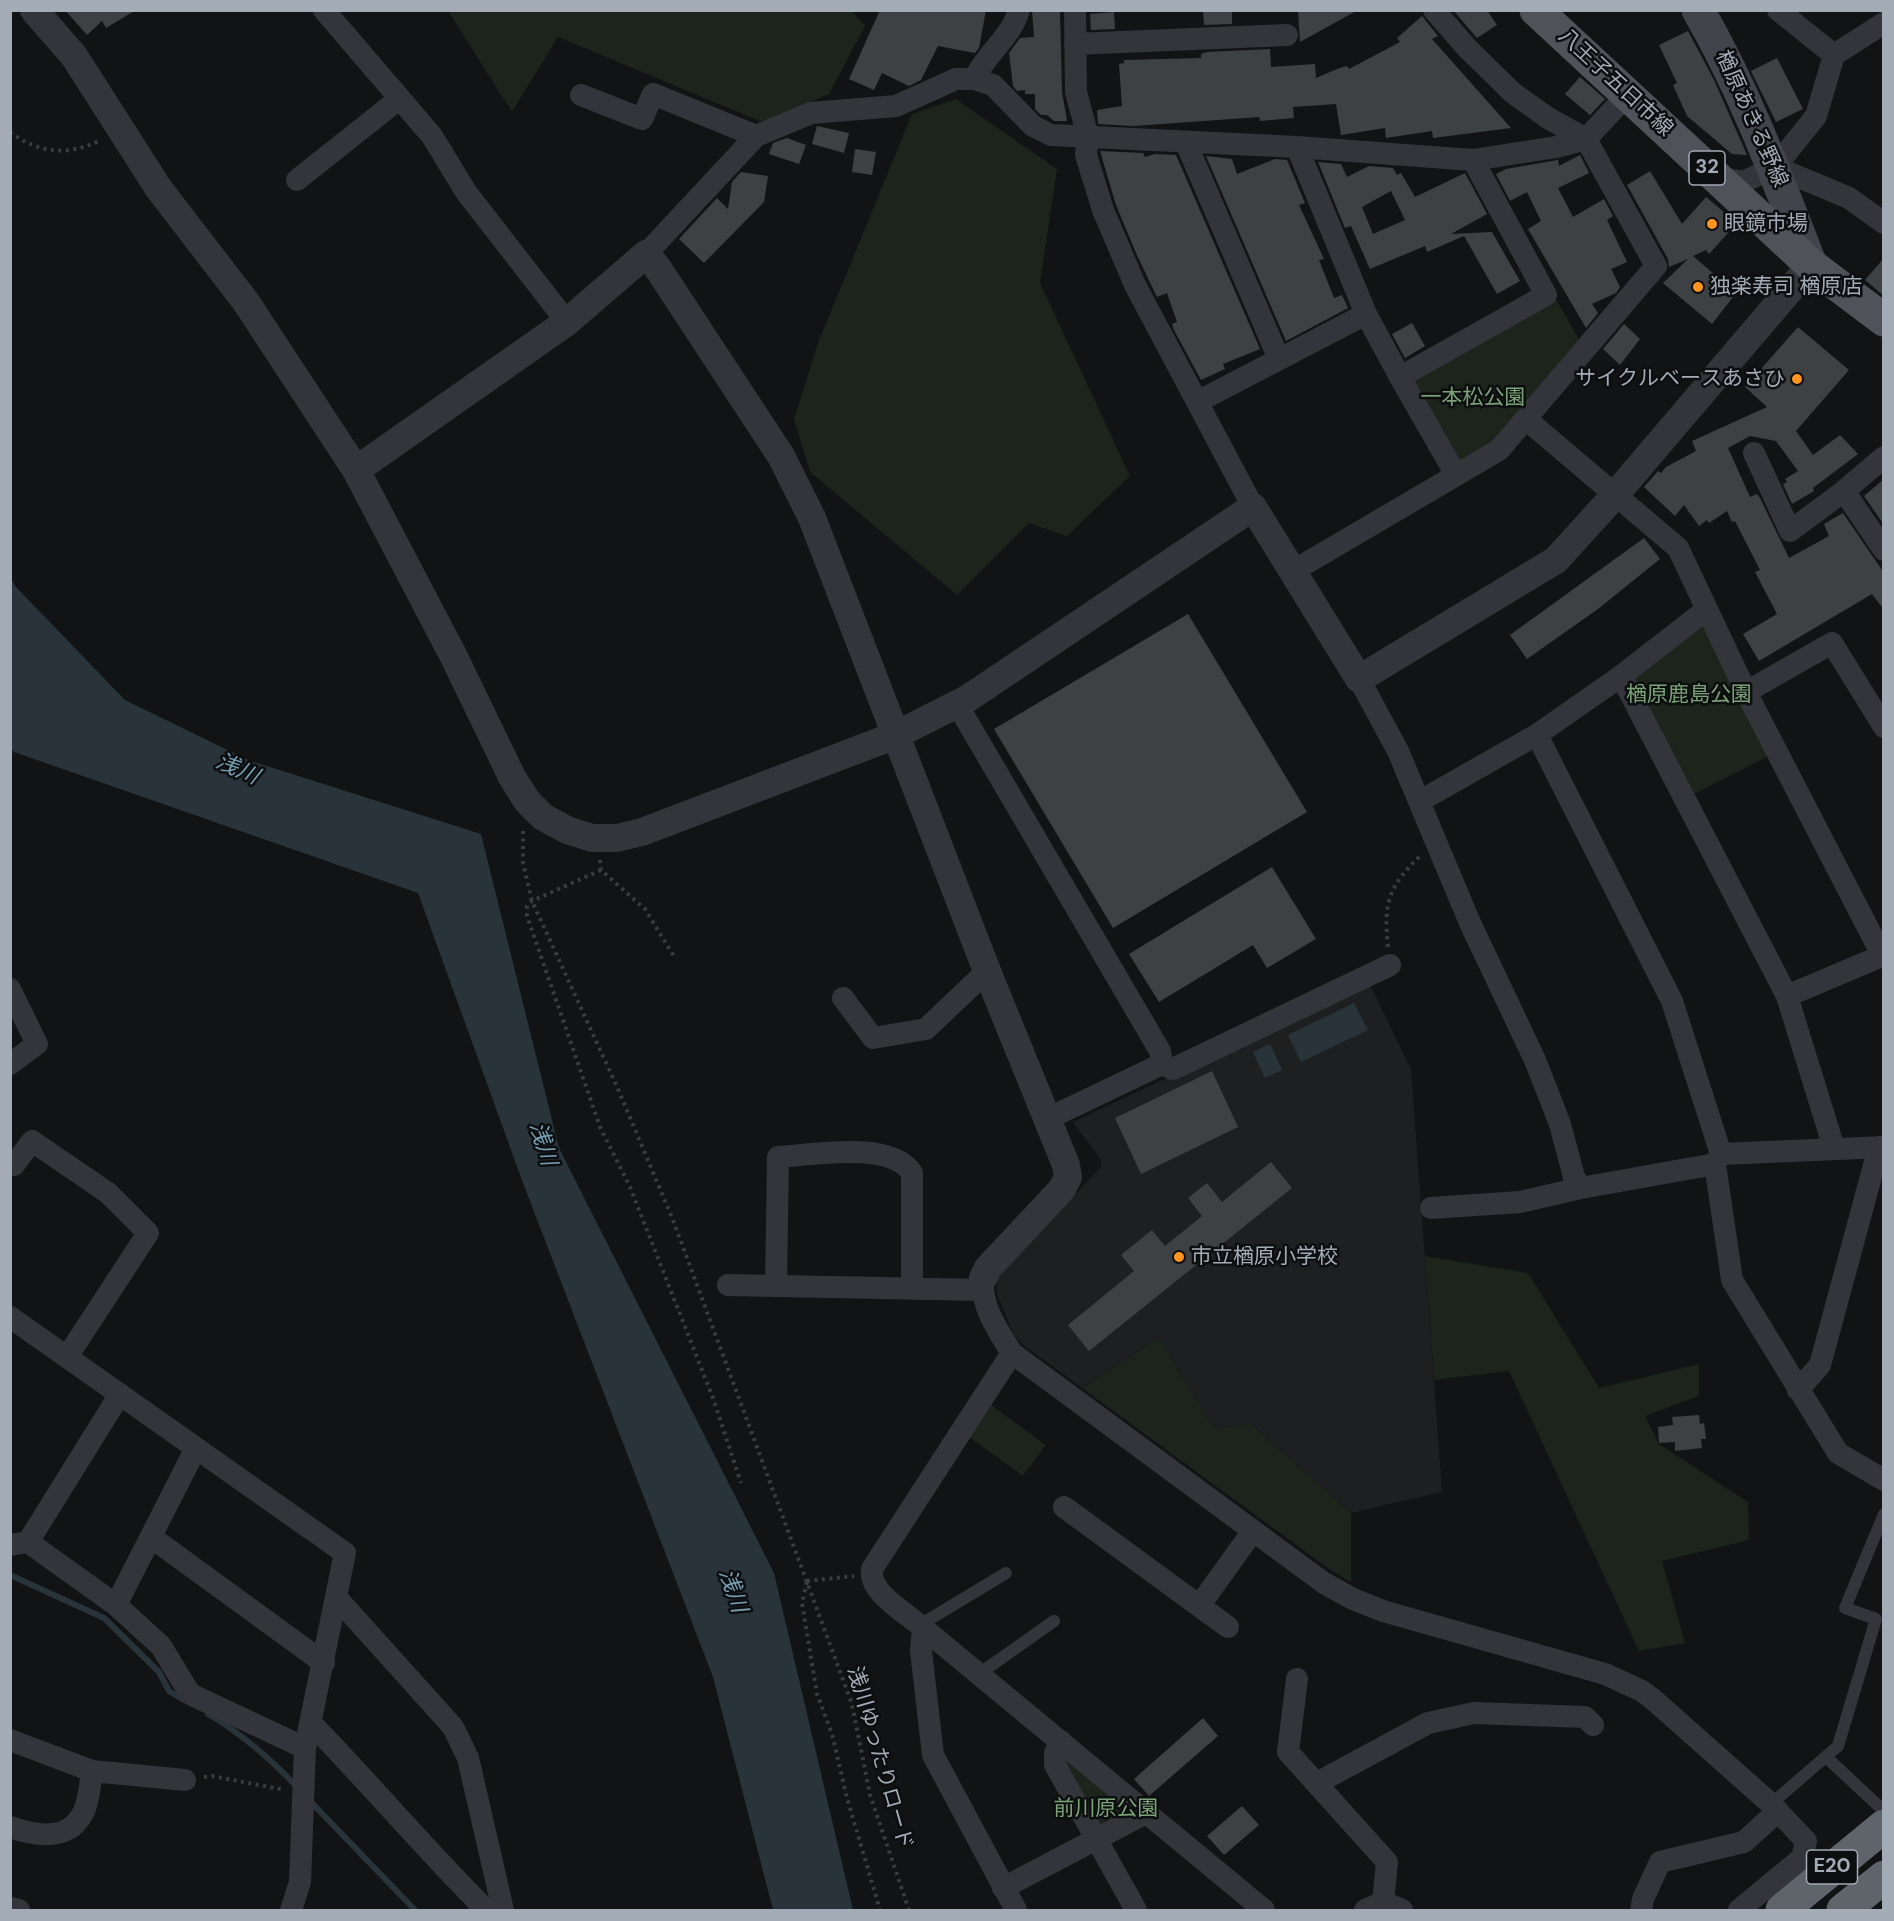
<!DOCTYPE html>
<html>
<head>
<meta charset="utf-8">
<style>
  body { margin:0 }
  #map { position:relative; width:1894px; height:1921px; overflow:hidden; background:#121314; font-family:"DM Sans",sans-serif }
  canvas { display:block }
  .frame { position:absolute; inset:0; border:12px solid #a3abb6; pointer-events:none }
</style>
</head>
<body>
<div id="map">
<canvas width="1894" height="1921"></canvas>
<div class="frame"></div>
</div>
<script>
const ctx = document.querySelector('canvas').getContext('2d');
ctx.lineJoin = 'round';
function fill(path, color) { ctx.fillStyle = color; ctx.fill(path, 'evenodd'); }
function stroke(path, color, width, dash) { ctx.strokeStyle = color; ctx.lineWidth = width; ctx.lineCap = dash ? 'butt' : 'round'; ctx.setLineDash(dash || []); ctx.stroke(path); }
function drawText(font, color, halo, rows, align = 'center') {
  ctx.font = font + ' "DM Sans","Noto Sans JP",sans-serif'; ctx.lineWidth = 5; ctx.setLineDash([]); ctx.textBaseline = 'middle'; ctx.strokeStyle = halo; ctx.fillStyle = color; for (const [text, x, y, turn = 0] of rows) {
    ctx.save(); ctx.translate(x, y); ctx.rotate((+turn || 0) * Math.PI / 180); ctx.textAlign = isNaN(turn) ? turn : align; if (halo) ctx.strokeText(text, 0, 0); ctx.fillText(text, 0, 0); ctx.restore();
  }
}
fill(new Path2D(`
  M 1369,983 L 1411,1069 L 1442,1492 L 1351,1513 L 1250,1423 L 1214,1429 L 1159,1338 L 1082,1388 L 1021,1343 L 1014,1335 L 997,1294 L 997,1277 L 1101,1167 L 1101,1160 L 1073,1122 Z`), '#1e1f21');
fill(new Path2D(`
  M 851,10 L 865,26 L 829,94 L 762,122 L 558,37 L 512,112 L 448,11 Z
  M 956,99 L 1057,169 L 1040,283 L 1130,476 L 1067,536 L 1029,523 L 957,595 L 810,472 L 794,419 L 818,343 L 912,114 Z
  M 1556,299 L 1585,350 L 1527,420 L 1456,475 L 1400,377 Z
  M 1706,610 L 1777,752 L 1684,799 L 1621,676 Z
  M 1425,1256 L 1528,1273 L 1599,1388 L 1699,1364 L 1699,1396 L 1645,1416 L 1659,1444 L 1748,1502 L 1749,1540 L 1662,1561 L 1685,1643 L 1639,1651 L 1509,1371 L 1434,1380 Z
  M 1159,1338 L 1214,1429 L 1250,1423 L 1351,1513 L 1351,1582 L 1329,1569 L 1082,1388 Z
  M 990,1404 L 1046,1445 L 1023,1476 L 969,1437 Z
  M 1055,1753 L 1146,1813 L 1096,1841 Z`), '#1c241c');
fill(new Path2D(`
  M 10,577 L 16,587 L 125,700 L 248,760 L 481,834 L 559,1148 L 774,1573 L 853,1910 L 773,1910 L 713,1677 L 523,1183 L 418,893 L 14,752 L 10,747 Z
  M 1354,1003 L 1368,1030 L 1301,1062 L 1288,1035 Z
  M 1270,1044 L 1282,1070 L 1265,1078 L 1253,1052 Z`), '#283439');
stroke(new Path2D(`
  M 10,1575 L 104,1618 L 159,1672 L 169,1691 L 184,1700
  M 208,1714 C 242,1734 270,1758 297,1787
  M 310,1801 L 415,1910`), '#283439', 6);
fill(new Path2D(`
  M 65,10 L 136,10 L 106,28 L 102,21 L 87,35 Z
  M 880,10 L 986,10 L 979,48 L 975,53 L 938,46 L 921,80 L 909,86 L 882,73 L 874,90 L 849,79 Z
  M 1032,10 L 1060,10 L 1062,92 L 1067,121 L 1054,121 L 1047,115 L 1041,115 L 1035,109 L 1035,94 L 1025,94 L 1025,90 L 1017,91 L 1013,86 L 1009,53 L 1020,38 L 1034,37 Z
  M 1203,10 L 1232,10 L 1232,24 L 1204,25 Z
  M 1298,10 L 1358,10 L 1300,42 Z
  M 1453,10 L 1487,10 L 1497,25 L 1477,38 Z
  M 1114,12 L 1115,29 L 1091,30 L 1090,14 Z
  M 1422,16 L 1438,36 L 1432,39 L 1511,128 L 1433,138 L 1432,131 L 1386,138 L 1385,128 L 1341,135 L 1336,104 L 1293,107 L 1294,118 L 1260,121 L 1259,117 L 1134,126 L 1098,124 L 1097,110 L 1122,106 L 1119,64 L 1124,63 L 1124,60 L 1201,58 L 1201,54 L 1207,52 L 1270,49 L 1271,67 L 1315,64 L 1316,78 L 1337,69 L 1347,66 L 1349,69 L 1400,42 L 1397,38 Z
  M 1688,31 L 1714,80 L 1747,155 L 1732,154 L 1687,116 L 1673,85 L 1677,83 L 1659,45 Z
  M 1777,58 L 1803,109 L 1776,122 L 1751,71 Z
  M 1580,77 L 1605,99 L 1590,115 L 1565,94 Z
  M 817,126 L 849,133 L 844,153 L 812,144 Z
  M 787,138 L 806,145 L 799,164 L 769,154 L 773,143 Z
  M 855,149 L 876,152 L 872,175 L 852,172 Z
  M 1100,151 L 1143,153 L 1145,157 L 1155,154 L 1176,155 L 1260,349 L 1223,364 L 1225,369 L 1201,380 L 1174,330 L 1172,324 L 1177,322 L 1167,293 L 1157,297 L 1136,253 L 1116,205 Z
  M 1580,155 L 1589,173 L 1558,188 L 1573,217 L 1604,199 L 1613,216 L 1607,220 L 1627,262 L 1611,269 L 1620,287 L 1616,293 L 1592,304 L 1598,313 L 1586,328 L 1528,229 L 1541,221 L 1527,192 L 1510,201 L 1496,174 L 1506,169 L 1558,160 L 1559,166 Z
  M 1206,156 L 1232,159 L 1237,174 L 1275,159 L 1287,160 L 1305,203 L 1299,205 L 1324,259 L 1319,260 L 1334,298 L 1342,295 L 1348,308 L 1286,341 Z
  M 1318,162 L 1341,164 L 1347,177 L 1369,166 L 1393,168 L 1397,175 L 1401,173 L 1415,197 L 1465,173 L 1487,214 L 1451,234 L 1492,232 L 1520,281 L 1497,294 L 1464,236 L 1427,252 L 1425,246 L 1370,269 L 1351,226 L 1345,228 ZM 1391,191 L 1405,220 L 1373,234 L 1362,207 Z
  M 1650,171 L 1682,224 L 1706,197 L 1737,223 L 1709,254 L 1706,250 L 1693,256 L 1736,293 L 1712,324 L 1663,283 L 1688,259 L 1669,267 L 1668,259 L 1627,185 Z
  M 741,172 L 768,176 L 764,202 L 704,263 L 679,239 L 717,198 L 728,209 L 732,182 Z
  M 1884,258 L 1884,296 L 1865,280 Z
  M 1412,323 L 1425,346 L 1405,358 L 1392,334 Z
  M 1624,324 L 1640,339 L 1620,365 L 1603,349 Z
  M 1798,327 L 1849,370 L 1796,431 L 1813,455 L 1840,435 L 1858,454 L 1813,488 L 1814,491 L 1792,504 L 1783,484 L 1787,482 L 1785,479 L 1798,471 L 1776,441 L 1750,436 L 1728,448 L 1750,497 L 1757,494 L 1760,498 L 1789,558 L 1829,536 L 1824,524 L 1843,513 L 1884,573 L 1884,610 L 1872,594 L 1759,661 L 1743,634 L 1777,614 L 1755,572 L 1760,570 L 1735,521 L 1732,522 L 1727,511 L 1709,523 L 1707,520 L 1699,526 L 1684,505 L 1675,516 L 1644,487 L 1658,471 L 1661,473 L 1666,467 L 1696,451 L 1692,441 L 1767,407 L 1745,387 Z
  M 1884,479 L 1884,525 L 1864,496 Z
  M 1644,538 L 1660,559 L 1598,609 L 1527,659 L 1510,635 Z
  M 1188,614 L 1307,812 L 1113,928 L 994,729 Z
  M 1272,867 L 1316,939 L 1267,968 L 1253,945 L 1159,1002 L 1129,954 Z
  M 1212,1071 L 1238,1127 L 1141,1174 L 1115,1118 Z
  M 1271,1162 L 1292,1188 L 1089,1351 L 1068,1325 L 1134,1271 L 1121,1255 L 1152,1230 L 1165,1246 L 1202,1216 L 1188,1198 L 1207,1183 L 1222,1202 Z
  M 1699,1415 L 1700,1424 L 1704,1423 L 1706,1439 L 1701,1439 L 1702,1448 L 1675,1451 L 1675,1442 L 1659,1443 L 1658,1427 L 1673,1425 L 1672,1417 Z
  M 1203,1718 L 1218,1736 L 1149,1796 L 1134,1779 Z
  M 1242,1806 L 1259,1825 L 1224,1855 L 1207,1836 Z`), '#3e4144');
stroke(new Path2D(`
  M 10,132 C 40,154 68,156 101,140
  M 523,831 L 523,863 L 532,901 L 618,1089 L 673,1220 L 852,1704 L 870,1795 L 909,1910
  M 600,860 L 601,870 L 645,909 L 675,958
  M 601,870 L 532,901 L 527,906 L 527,916 L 600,1127 L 630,1187 L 713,1398 L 741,1483
  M 1388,947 C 1383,902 1389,886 1421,855
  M 807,1581 L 854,1576
  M 807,1582 L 802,1603 L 817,1694 L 832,1734 L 847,1798 L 880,1910
  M 204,1777 L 212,1776 L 285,1790`), '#393c41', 4, [3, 4.5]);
stroke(new Path2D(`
  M 920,1625 L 1006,1573
  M 979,1674 L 1054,1621
  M 1826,1757 L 1884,1811
  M 1771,1804 L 1838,1746 L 1876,1619 L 1845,1608 L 1884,1514`), '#33353a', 12);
stroke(new Path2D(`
  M 324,10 L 432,136 L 466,192 L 567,322
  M 1075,10 L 1076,92 L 1088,137 L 1086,155 L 1103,210 L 1135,285 L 1253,507
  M 1778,10 L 1834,55
  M 1075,44 L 1287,35
  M 974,79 C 986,54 1012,36 1019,10
  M 581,95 L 642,119 L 653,94 L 756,136
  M 1186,143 L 1279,359
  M 1297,147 L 1366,314 L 1400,377
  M 1775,167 L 1849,198 L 1884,223
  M 1717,177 L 1743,182 L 1775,167 L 1816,116 L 1834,55 L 1884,23
  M 297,180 L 399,99
  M 646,254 L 756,136 L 811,113 L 896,106 L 956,79 L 974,79 L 993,85 L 1033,126 L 1051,135 L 1297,147 L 1473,160 L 1556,147 L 1586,139 L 1629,93
  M 1197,402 L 1366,314
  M 1527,420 L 1678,548 L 1746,692 L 1882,955
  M 1754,453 L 1790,531 L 1844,491 L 1884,457
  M 1456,475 L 1400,377 L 1546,295 L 1473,160
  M 1844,491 L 1884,550
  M 1293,571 L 1499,450 L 1656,266 L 1586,139 L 1548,118 L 1513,93 L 1467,48 L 1434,10
  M 1621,676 L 1787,996
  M 1359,679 L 1398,751 L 1470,923 L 1535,1060 L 1560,1124 L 1574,1177 L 1581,1188 L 1715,1164
  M 1746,692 L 1832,643 L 1884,727
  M 957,704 L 1160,1051 L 1162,1064
  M 1537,735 L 1672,1001 L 1721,1154
  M 1420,801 L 1538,734 L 1621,676 L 1706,610
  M 10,989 L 37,1044 L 10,1064
  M 843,998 L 873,1038 L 926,1029 L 987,971
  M 1047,1119 L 1162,1064 L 1173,1069 L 1390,965
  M 1884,1147 L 1721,1154 L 1715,1164 L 1732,1280 L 1838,1453 L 1884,1480
  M 1834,1148 L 1787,996 L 1884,955
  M 10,1162 L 14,1165 L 32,1141 L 108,1193 L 148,1233 L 67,1357
  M 1431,1208 L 1520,1202 L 1581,1188
  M 983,1278 C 980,1305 998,1331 1012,1353 L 1324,1583 L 1353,1599 L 1383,1611 L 1605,1674 L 1642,1691 L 1655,1701 L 1771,1804 L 1806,1841 L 1802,1858 L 1739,1910
  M 728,1285 L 982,1290
  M 776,1286 L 778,1157 C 812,1155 890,1140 912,1173 L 912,1289
  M 10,1317 L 345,1553 L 305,1748 L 300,1882 L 291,1910
  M 1012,1353 L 872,1569 C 868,1593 907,1613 923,1628 L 1264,1910
  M 1798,1390 L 1820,1365 L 1879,1147
  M 1064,1507 L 1228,1627
  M 151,1537 L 324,1663
  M 28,1542 L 120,1394
  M 10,1545 L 28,1542 L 116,1605 L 161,1646 L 190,1694 L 305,1748
  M 336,1597 L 453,1727 L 468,1758 L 503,1910
  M 116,1605 L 196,1448
  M 1199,1606 L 1253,1531
  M 923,1628 L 921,1651 L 933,1755 L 1016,1910
  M 1297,1679 L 1288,1752 L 1387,1862 L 1383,1902
  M 312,1724 C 371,1785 426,1850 486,1910
  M 10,1740 L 92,1771 L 185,1780
  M 1061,1741 L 1055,1753 L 1055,1765 L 1136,1910
  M 1317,1783 L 1428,1723 L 1474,1713 L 1585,1717 L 1593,1725
  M 10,1827 C 36,1836 68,1842 83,1813 C 89,1802 90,1784 92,1771
  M 1003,1888 L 1146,1813
  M 10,1908 L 19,1910
  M 1365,1910 L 1383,1902 L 1402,1910
  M 1641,1910 L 1643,1899 L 1660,1862 L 1744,1842 L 1778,1811`), '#33353a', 22);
stroke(new Path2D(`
  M 34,10 L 74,56 L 159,189 L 246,302 L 356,470 L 454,657 L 512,777 L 527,801 L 543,817 L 567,830 L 592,838 L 617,838 L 642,832 L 896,735 L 967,699 L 1253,507 L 1359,679 L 1556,560 L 1615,495 L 1811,265
  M 356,470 L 567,322 L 646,254 L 657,267 L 781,456 L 812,518 L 987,971 L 1066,1165 L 1068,1177 L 1062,1189 L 988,1268 L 983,1278`), '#33353a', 28);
stroke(new Path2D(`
  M 1698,10 C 1745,91 1777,178 1811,265`), '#41444a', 33);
stroke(new Path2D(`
  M 1536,10 L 1811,265 L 1884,320`), '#4f5259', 33);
stroke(new Path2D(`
  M 1782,1910 L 1884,1826
  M 1843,1910 L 1884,1877`), '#5f646b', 33);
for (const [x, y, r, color] of [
  [1712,224,6,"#ff9520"],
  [1698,287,6,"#ff9520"],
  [1797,379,6,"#ff9520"],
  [1179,1257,6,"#ff9520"]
]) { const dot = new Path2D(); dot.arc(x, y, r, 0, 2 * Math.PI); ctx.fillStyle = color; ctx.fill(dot); stroke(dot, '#0d0e0f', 2); }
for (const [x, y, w] of [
  [1707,168,36],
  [1832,1867,51]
]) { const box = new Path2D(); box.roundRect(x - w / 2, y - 17, w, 34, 4.5); ctx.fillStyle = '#0d0e0f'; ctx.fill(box); stroke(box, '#a3abb6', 1.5); }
drawText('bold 20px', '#a3abb6', null, [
  ["32",1707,168],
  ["E20",1832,1867]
]);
drawText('21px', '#a3abb6', '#0d0e0f', [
  ["八王子五日市線",1615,83,43],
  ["楢原あきる野線",1751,119,66],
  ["浅川ゆったりロード",879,1758,74]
]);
drawText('21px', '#a3abb6', '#0d0e0f', [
  ["眼鏡市場",1724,224],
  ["独楽寿司 楢原店",1710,287],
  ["サイクルベースあさひ",1785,379,"right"],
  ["市立楢原小学校",1191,1257]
], 'left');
drawText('21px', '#7ba378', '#0d0e0f', [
  ["一本松公園",1473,398],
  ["楢原鹿島公園",1689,695],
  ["前川原公園",1106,1809]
]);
drawText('italic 22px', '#77a0b4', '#0d0e0f', [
  ["浅川",237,770,24],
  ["浅川",542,1144,73],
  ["浅川",732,1591,71]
]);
</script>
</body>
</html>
